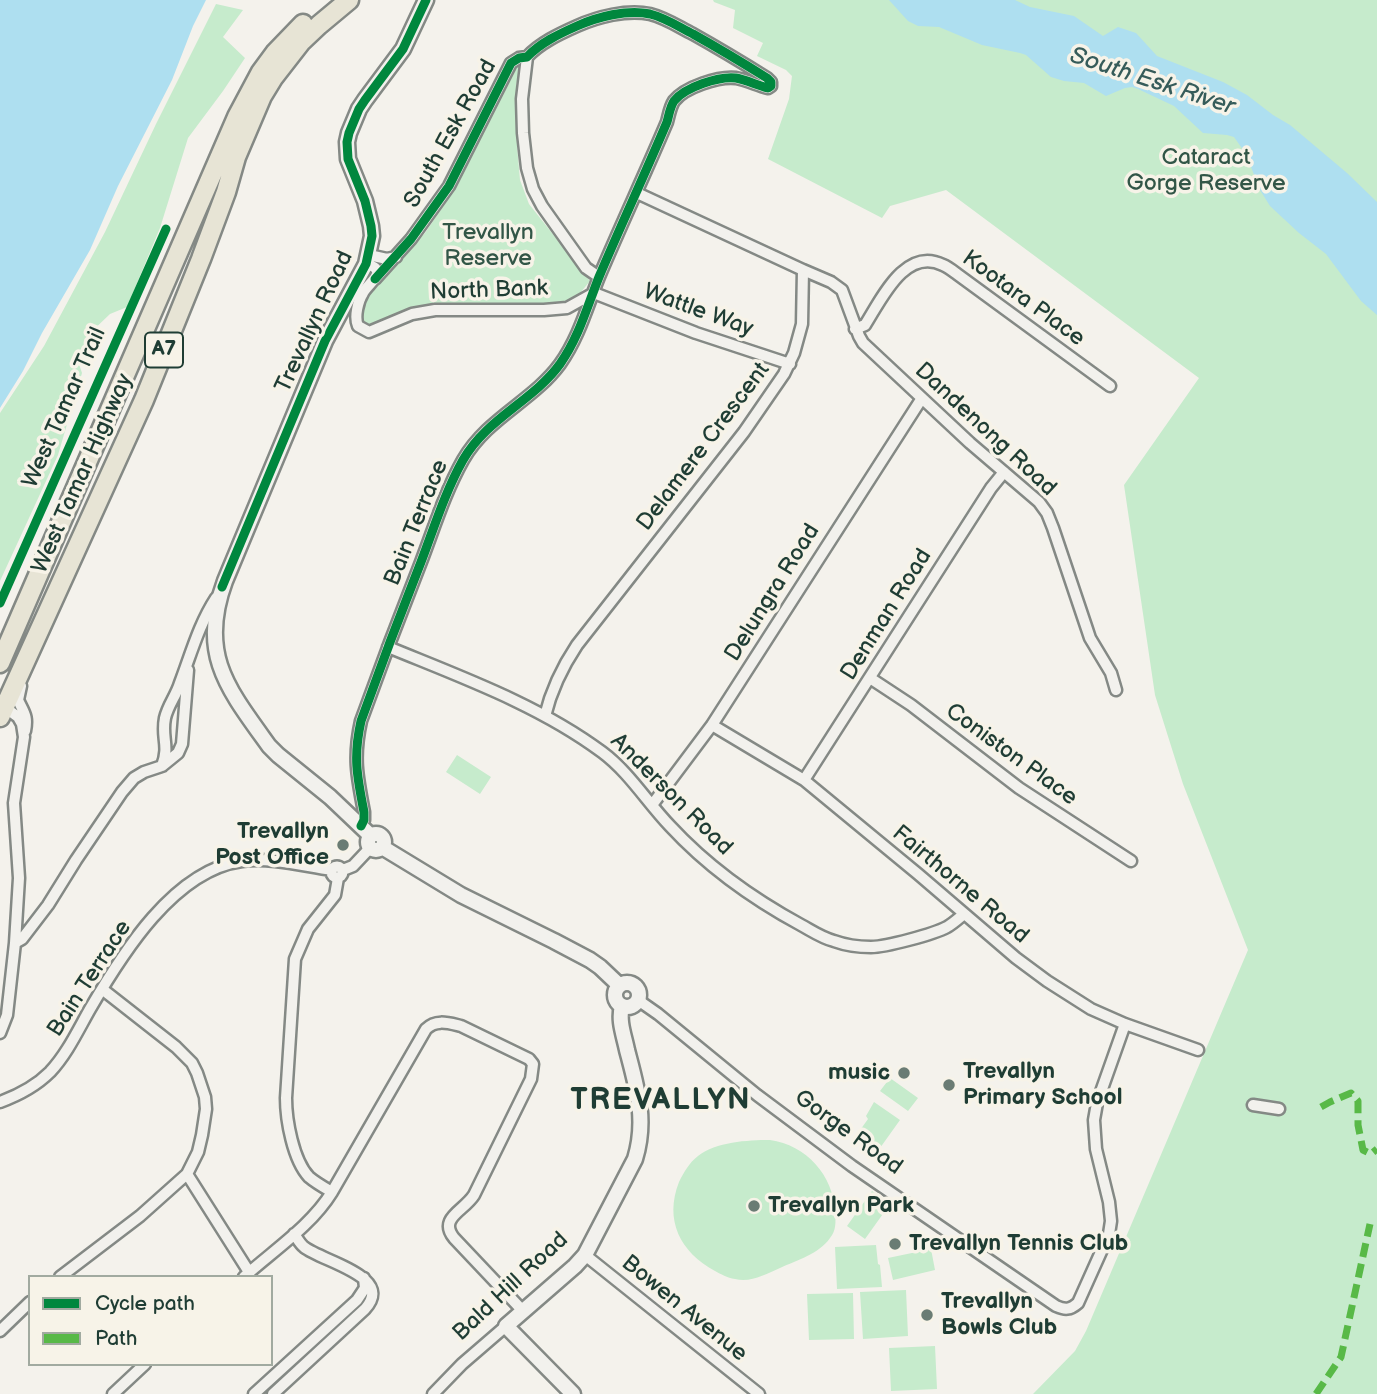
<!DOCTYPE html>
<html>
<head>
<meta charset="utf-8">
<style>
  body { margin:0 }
  #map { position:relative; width:1377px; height:1394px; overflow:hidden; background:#f4f2ec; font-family:"Balsamiq Sans",sans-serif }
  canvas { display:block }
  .legend { position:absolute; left:28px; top:1275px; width:245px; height:91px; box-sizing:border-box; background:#f7f3e8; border:2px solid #a1aaa0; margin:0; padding:9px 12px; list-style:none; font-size:21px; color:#1f3d34 }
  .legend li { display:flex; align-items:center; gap:14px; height:35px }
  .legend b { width:35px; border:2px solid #a1aaa0 }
</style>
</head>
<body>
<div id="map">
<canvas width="1377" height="1394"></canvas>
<ul class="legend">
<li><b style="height:9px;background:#00873e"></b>Cycle path</li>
<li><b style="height:9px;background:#58b947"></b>Path</li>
</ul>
</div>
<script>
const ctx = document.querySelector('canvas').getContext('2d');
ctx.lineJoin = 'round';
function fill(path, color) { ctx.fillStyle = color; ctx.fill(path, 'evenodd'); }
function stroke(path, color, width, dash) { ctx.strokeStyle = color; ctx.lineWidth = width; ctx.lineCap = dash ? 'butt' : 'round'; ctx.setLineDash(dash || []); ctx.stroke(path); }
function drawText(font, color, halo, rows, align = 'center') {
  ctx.font = font + ' "Balsamiq Sans",sans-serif'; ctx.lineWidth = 7; ctx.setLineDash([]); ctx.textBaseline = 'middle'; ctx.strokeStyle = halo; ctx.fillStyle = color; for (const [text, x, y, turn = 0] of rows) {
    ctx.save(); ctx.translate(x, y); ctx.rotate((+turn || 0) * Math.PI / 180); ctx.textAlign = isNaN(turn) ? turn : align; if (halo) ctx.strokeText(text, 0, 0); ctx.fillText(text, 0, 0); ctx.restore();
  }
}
fill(new Path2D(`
  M 713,0 L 1377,0 L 1377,1394 L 1033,1394 L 1075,1351 L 1086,1331 L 1248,950 L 1183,784 L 1155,695 L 1124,485 L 1199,378 L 946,190 L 890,206 L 882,218 L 768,159 L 789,99 L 792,76 L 786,70 L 757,56 L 763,43 L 733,28 L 735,10 L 714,2 Z
  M 216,4 L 243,10 L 223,37 L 245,58 L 223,91 L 188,138 L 160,228 L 127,307 L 110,314 L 87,336 L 79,364 L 82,373 L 58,455 L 0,581 L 0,413 L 44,346 L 105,232 L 156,124 Z
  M 518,62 L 520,67 L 516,86 L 517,145 L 520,180 L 529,204 L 590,281 L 576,298 L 548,305 L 442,304 L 419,307 L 370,328 L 362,323 L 360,316 L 366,294 L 425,233 L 457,186 L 513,68 Z
  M 457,755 L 491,777 L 480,794 L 446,772 Z
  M 890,1078 L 918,1098 L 908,1111 L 880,1091 Z
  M 874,1102 L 900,1120 L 880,1148 L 858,1133 L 868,1119 L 866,1116 Z
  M 770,1140 C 806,1145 834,1175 835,1213 C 836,1222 836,1231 830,1238 C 819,1254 797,1260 780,1268 C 766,1274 751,1283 735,1279 C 727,1278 721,1274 715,1271 C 680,1252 664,1220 679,1182 C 684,1172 689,1163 698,1156 C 716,1142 747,1140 770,1140 Z
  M 872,1191 L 890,1204 L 865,1239 L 847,1226 Z
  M 876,1245 L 878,1264 L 880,1265 L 882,1287 L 837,1289 L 835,1247 Z
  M 931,1249 L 935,1270 L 893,1280 L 888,1258 Z
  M 906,1290 L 908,1336 L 863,1339 L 860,1292 Z
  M 853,1293 L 854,1339 L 809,1340 L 807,1294 Z
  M 935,1346 L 937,1389 L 891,1391 L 889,1348 Z`), '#c6ebcc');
fill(new Path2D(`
  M 0,0 L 206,0 L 193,26 L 172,80 L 118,186 L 90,250 L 42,333 L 23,371 L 0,408 Z
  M 889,0 L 1015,0 L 1030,7 L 1074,16 L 1103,36 L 1118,27 L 1136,33 L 1157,56 L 1223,82 L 1247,95 L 1273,115 L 1290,125 L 1347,173 L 1377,202 L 1377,315 L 1361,301 L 1326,254 L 1299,233 L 1270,206 L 1260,190 L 1246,154 L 1234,137 L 1227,135 L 1203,133 L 1174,106 L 1138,89 L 1132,87 L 1125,88 L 1106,96 L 1084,83 L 1064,81 L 1051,77 L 1026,55 L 1020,53 L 982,45 L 939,27 L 918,26 L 908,21 Z`), '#aedff0');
const street = new Path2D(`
  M 527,57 L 522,99 L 523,133 L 527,168 L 533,189 L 542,206 L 586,268 L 599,277
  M 369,255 L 387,259 L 396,257
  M 366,264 C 391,270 367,284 363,293 C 358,301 354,317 358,326 L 369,332 L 412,314 L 435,310 L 544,310 L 567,308 L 594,293 L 696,333 L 790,364
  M 803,270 L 831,282 L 842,290 L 859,336 L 863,343 L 970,443 L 1039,502 L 1047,513 L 1053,528 L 1087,629 L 1090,638 L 1111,673 L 1116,690
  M 855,329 L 865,325 C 881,300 905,246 943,265 C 948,267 953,271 957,274 L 1110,386
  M 388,647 C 461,677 539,705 602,752 C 629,772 647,802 670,826 C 707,866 753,899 801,925 C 812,931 822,938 834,941 C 845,945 859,947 871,947 C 886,947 934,934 947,927 C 954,923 959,918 964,914
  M 870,678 L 911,705 L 1019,788 L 1131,861
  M 21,686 L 18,700 C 24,713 28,716 25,731
  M 545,716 C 551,691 563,666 577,645 L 744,432 L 784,374 L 794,353 L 802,324 L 803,270 L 637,193
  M 712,725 L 804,780 L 918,874 L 1016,958 L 1047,981 L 1091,1009 L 1125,1024 L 1198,1050
  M 162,766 L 178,753 L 182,744 L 188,670
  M 804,780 L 991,488 L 1004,472
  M 652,805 L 712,725 L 922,398
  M 361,826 L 364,820 L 364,812 C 357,776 353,757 361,721 C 380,668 400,615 421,562 C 434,528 445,492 463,460 C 487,418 533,401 560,364 C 579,337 587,307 599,277 C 621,225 645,174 667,122 C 669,115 670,107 674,101 C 685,87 719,76 736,78 C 746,80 757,85 768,88 L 771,86 L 771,82 L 767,78 C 743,63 718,48 693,34 C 679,27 666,18 650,14 C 627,9 597,17 577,26 C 559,34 540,43 527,57 L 519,58 L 511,63 L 449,186 L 411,239 L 375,279
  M331.5 872a5.5 5.5 0 1 1 11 0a5.5 5.5 0 1 1-11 0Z
  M 343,870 L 353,866 L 370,848
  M 15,943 L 22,939 L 48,905 L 76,860 L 122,792 L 134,778 L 144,772 L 162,766 C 170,745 161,738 165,718 C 168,705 176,696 180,683 C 191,654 199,624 216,598
  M 638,1000 L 658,1014 L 757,1095 L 852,1166 L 1056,1306 C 1065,1310 1070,1310 1078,1303 L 1109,1234 L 1111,1221 L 1109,1202 L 1096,1149 L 1094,1120 L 1097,1103 L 1125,1024
  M 0,1033 L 7,1015 L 15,943 L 19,878 L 14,803 L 24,737 L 22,724 L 18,717 L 3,706
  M 0,1102 C 19,1095 35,1087 50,1072 C 67,1054 78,1030 90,1009 C 122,954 174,870 242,861 C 271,857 303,866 332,870
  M 1253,1105 L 1279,1109
  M 187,1174 L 249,1272
  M 332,1192 L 426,1029 C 436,1019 448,1023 461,1026 L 529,1059 L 533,1064 L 531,1079 L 474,1195 C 464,1211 438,1218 454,1238 L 523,1311
  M 585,1255 L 759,1394
  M 60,1277 L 140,1216 L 187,1174 L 198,1152 L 202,1135 L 206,1109 L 205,1097 L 197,1073 L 192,1063 L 176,1047 L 102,989
  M 244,1277 C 274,1250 311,1226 332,1192 C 325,1188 316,1183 309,1177 C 293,1160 286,1120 286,1098 L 295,959 L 308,929 L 335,895 L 338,878
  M 0,1331 L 30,1302
  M 113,1394 L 145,1364
  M 254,1394 L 357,1300 L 365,1288 L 364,1278
  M 273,1394 L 365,1309 C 395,1276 323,1262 304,1247 C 300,1244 297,1238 294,1234
  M 433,1394 L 462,1364 L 506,1326`);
const secondary = new Path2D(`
  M368 842a8 8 0 1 1 16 0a8 8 0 1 1-16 0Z
  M 371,836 L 330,797 L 278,755 L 269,746 C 228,689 198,654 225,581 L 325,341 L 366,264 L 372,236 L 371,226 L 365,201 L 348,159 L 347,142 L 349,133 L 359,109 L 365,100 L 403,49 L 426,0
  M 382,847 L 461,895 L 554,941 L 590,960 L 600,967 L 619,985
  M615 995a12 12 0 1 1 24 0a12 12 0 1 1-24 0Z
  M 573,1394 L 506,1326 L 575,1266 L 585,1255 L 635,1159 C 647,1120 637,1088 627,1050 C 624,1035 618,1021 622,1006`);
const highway = new Path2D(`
  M 0,663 L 237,117 L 261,72 L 275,53 L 303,24
  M 0,717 L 144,400 L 201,259 L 226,192 L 236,157 L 262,96 L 273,78 L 301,42 L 319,25 L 349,0`);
stroke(street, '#848985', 15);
stroke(secondary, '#848985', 19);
stroke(highway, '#848985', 23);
stroke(street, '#f2f1ed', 10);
stroke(secondary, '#f2f1ed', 14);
stroke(highway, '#e7e4d5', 18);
stroke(new Path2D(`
  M 1321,1107 L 1330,1102 L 1351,1093 L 1358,1101 L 1358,1125 L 1363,1150 L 1371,1154 L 1377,1149
  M 1316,1394 L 1341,1357 L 1370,1224`), '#58b947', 7, [14, 7]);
stroke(new Path2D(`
  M 222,587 L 325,341 L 366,264 L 372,236 L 371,226 L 365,201 L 348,159 L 347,142 L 349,133 L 359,109 L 365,100 L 403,49 L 426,0
  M 0,603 L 166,229
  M 361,826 L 364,820 L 364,812 C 357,776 353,757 361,721 C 380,668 400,615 421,562 C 434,528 445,492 463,460 C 487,418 533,401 560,364 C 579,337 587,307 599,277 C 621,225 645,174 667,122 C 669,115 670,107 674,101 C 685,87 719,76 736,78 C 746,80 757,85 768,88 L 771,86 L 771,82 L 767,78 C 743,63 718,48 693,34 C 679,27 666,18 650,14 C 627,9 597,17 577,26 C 559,34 540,43 527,57 L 519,58 L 511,63 L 449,186 L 411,239 L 375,279`), '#00873e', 9);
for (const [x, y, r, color] of [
  [343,845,7,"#6a7c74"],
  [904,1073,7,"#6a7c74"],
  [949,1085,7,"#6a7c74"],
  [754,1206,7,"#6a7c74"],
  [895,1244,7,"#6a7c74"],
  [927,1315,7,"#6a7c74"]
]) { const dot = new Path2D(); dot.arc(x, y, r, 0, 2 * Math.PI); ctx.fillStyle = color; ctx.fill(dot); stroke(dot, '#f7f3e8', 2.5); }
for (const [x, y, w] of [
  [164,350,38]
]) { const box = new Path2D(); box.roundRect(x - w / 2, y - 17.5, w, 35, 5); ctx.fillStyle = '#f7f3e8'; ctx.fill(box); stroke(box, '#1f3d34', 2); }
drawText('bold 21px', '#1f3d34', null, [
  ["A7",164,350]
]);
drawText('23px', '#1f3d34', '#f7f3e8', [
  ["South Esk Road",451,134,-61],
  ["North Bank",489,291,-2],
  ["Kootara Place",1023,299,36],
  ["Wattle Way",698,311,20],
  ["Trevallyn Road",315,322,-65],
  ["West Tamar Trail",65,408,-66],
  ["Dandenong Road",985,430,43],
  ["Delamere Crescent",704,447,-53],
  ["West Tamar Highway",83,474,-66],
  ["Bain Terrace",417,523,-68],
  ["Delungra Road",773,593,-58],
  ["Denman Road",887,615,-58],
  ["Coniston Place",1011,755,36],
  ["Anderson Road",671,795,45],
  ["Fairthorne Road",960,885,40],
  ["Bain Terrace",90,979,-57],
  ["Gorge Road",848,1133,36],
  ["Bald Hill Road",511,1287,-43],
  ["Bowen Avenue",684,1309,39]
]);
drawText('23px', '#325647', '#f7f3e8', [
  ["Cataract",1206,158],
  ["Gorge Reserve",1206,184],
  ["Trevallyn",488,233],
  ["Reserve",488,259]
]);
drawText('bold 23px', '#1f3d34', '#f7f3e8', [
  ["Trevallyn",329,832,"right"],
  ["Post Office",329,858,"right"],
  ["Trevallyn",963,1072],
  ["Primary School",963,1098],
  ["music",890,1073,"right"],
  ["Trevallyn Park",768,1206],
  ["Trevallyn Tennis Club",909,1244],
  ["Trevallyn",941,1302],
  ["Bowls Club",941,1328]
], 'left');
drawText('italic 24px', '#365c5a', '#f7f3e8', [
  ["South Esk River",1152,82,18]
]);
ctx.letterSpacing = '2px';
drawText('bold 30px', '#1f3d34', '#f7f3e8', [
  ["TREVALLYN",661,1101]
]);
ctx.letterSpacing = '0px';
</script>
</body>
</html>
